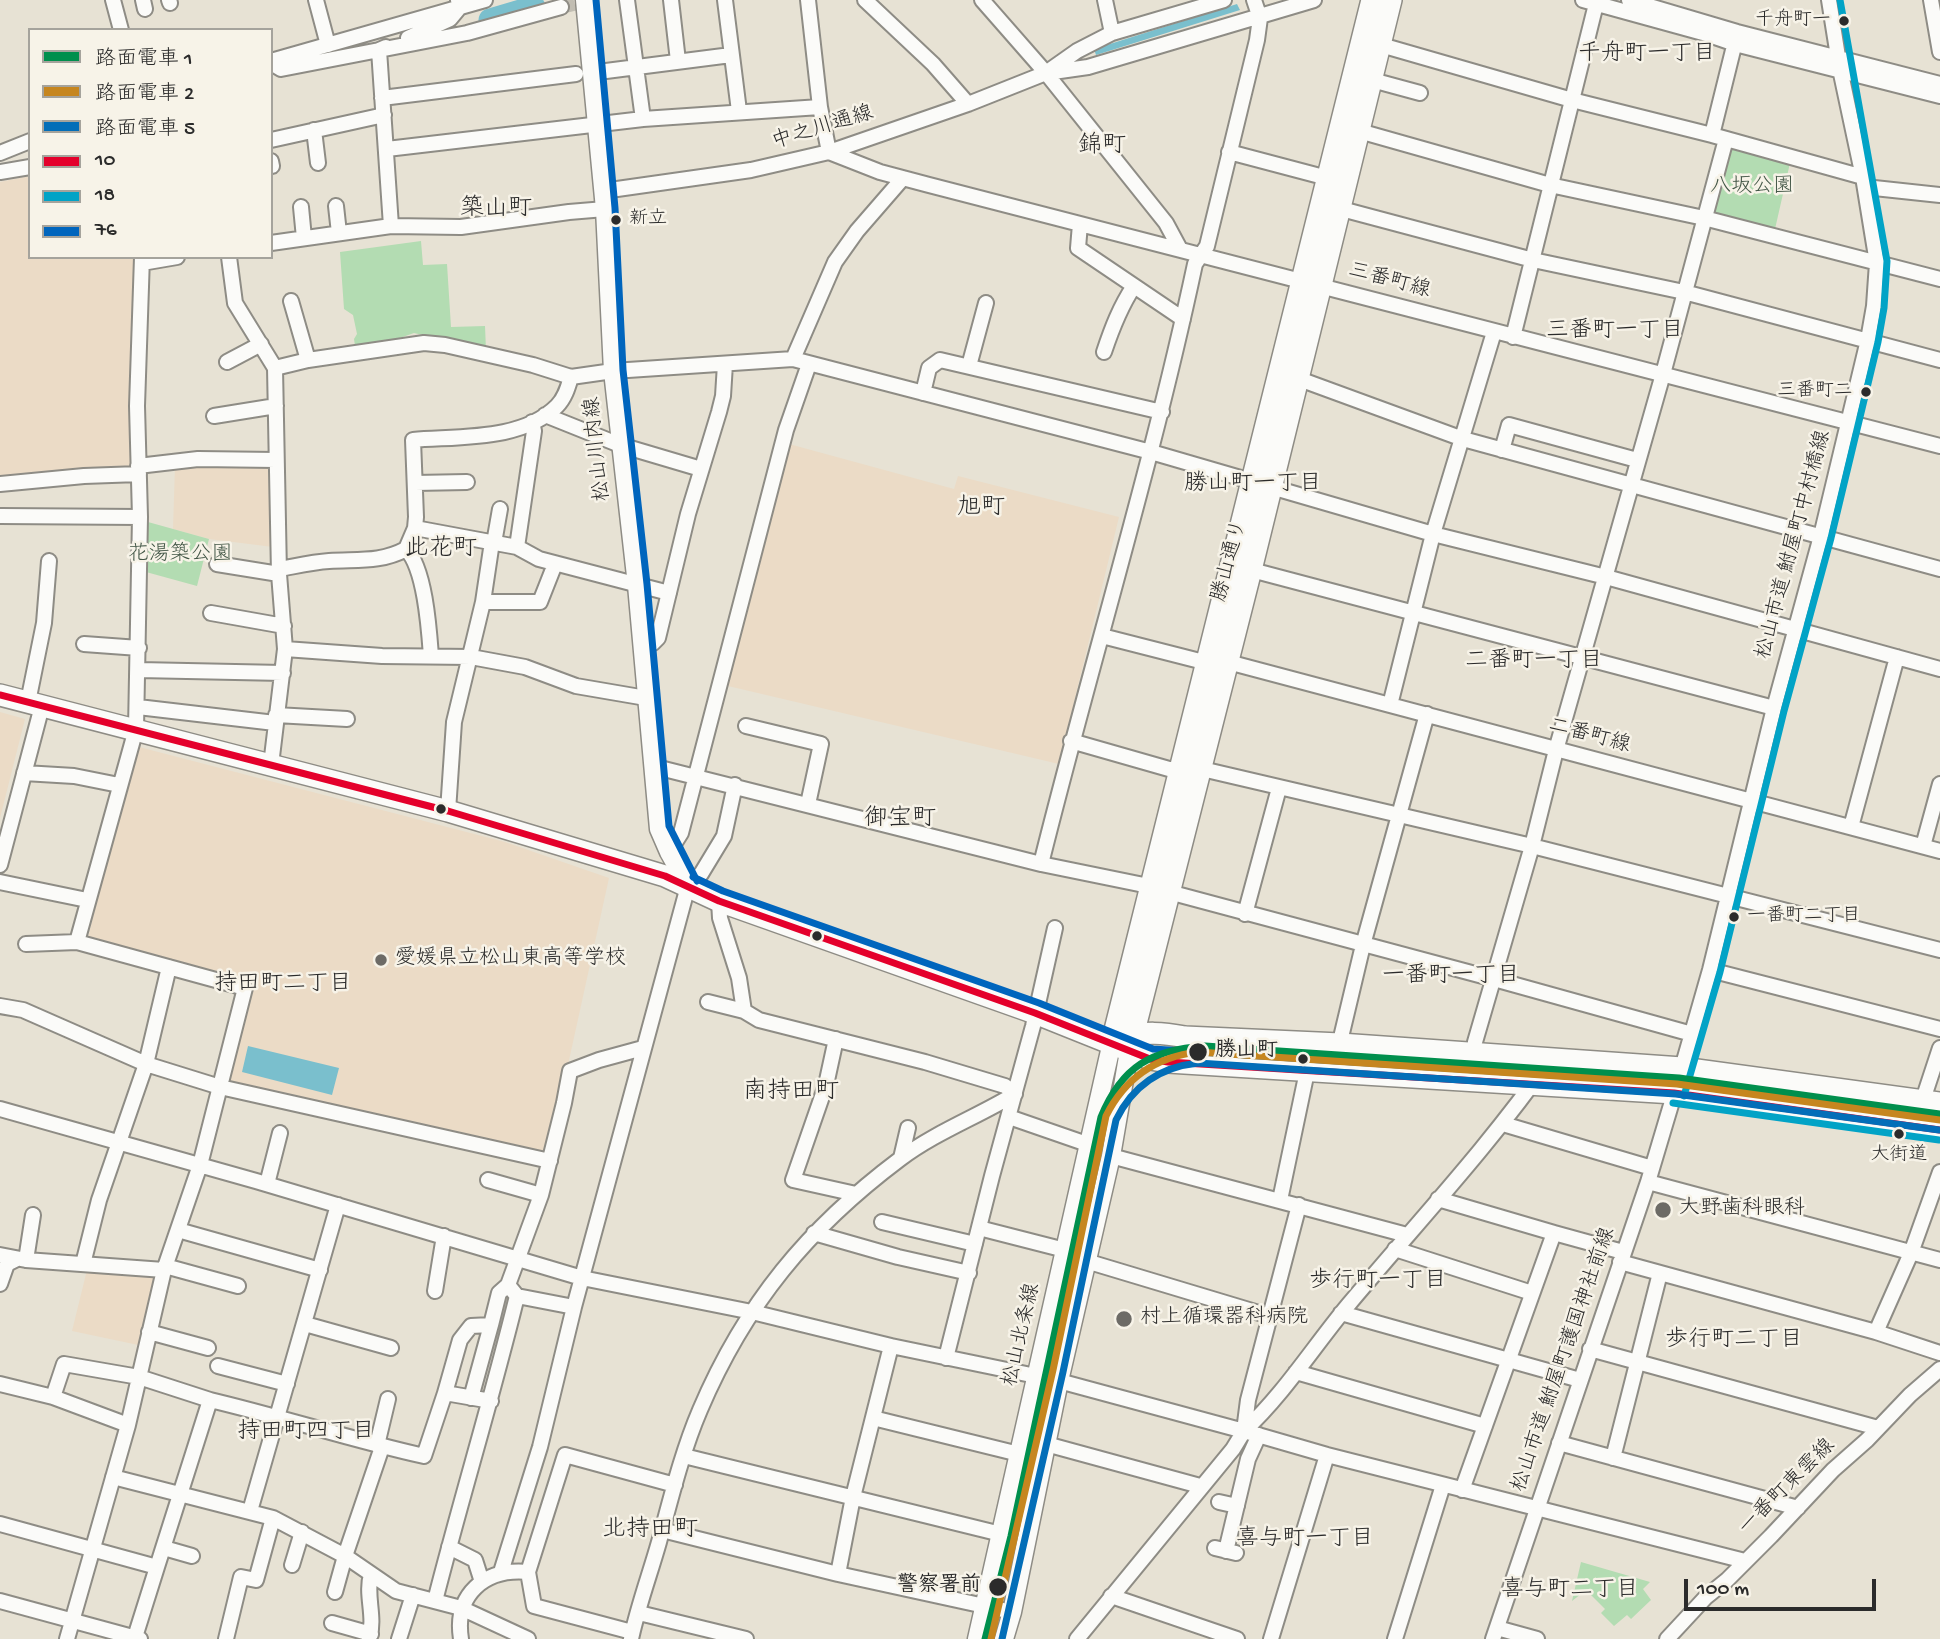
<!DOCTYPE html>
<html>
<head>
<meta charset="utf-8">
<style>
  body { margin:0 }
  #map { position:relative; width:1940px; height:1639px; overflow:hidden; background:#e7e2d4; font-family:"Gochi Hand","Klee One",sans-serif }
  canvas { display:block }
  .legend { position:absolute; left:28px; top:28px; width:245px; height:231px; box-sizing:border-box; background:#f7f3e8; border:2px solid #a5a39c; margin:0; padding:9px 12px; list-style:none; font-size:21px; color:#2b2b2b }
  .legend li { display:flex; align-items:center; gap:14px; height:35px }
  .legend b { width:35px; border:2px solid #a5a39c }
  .scale { position:absolute; left:1684px; top:1579px; width:192px; height:32px; box-sizing:border-box; border:4px solid #2b2b2b; border-top:0; padding-left:9px; font-size:21px; line-height:24px; white-space:nowrap; color:#2b2b2b; -webkit-text-stroke:5px #f7f3e8; paint-order:stroke }
</style>
</head>
<body>
<div id="map">
<canvas width="1940" height="1639"></canvas>
<ul class="legend">
<li><b style="height:9px;background:#008f4d"></b>路面電車 1</li>
<li><b style="height:9px;background:#c6861f"></b>路面電車 2</li>
<li><b style="height:9px;background:#036eb8"></b>路面電車 5</li>
<li><b style="height:9px;background:#e4002b"></b>10</li>
<li><b style="height:9px;background:#02a3c6"></b>18</li>
<li><b style="height:9px;background:#0065bd"></b>76</li>
</ul>
<div class="scale">100 m</div>
</div>
<script>
const ctx = document.querySelector('canvas').getContext('2d');
ctx.lineJoin = 'round';
function fill(path, color) { ctx.fillStyle = color; ctx.fill(path, 'evenodd'); }
function stroke(path, color, width, dash) { ctx.strokeStyle = color; ctx.lineWidth = width; ctx.lineCap = dash ? 'butt' : 'round'; ctx.setLineDash(dash || []); ctx.stroke(path); }
function drawText(font, color, halo, rows, align = 'center') {
  ctx.font = font + ' "Gochi Hand","Klee One",sans-serif'; ctx.lineWidth = 5; ctx.setLineDash([]); ctx.textBaseline = 'middle'; ctx.strokeStyle = halo; ctx.fillStyle = color; for (const [text, x, y, turn = 0] of rows) {
    ctx.save(); ctx.translate(x, y); ctx.rotate((+turn || 0) * Math.PI / 180); ctx.textAlign = isNaN(turn) ? turn : align; if (halo) ctx.strokeText(text, 0, 0); ctx.fillText(text, 0, 0); ctx.restore();
  }
}
fill(new Path2D(`
  M 30,176 L 30,257 L 134,257 L 134,464 L 128,470 L 0,478 L 0,182 Z
  M 789,444 L 954,489 L 958,476 L 1119,517 L 1059,764 L 728,686 Z
  M 265,463 L 271,467 L 273,547 L 209,539 L 173,529 L 175,466 Z
  M 0,712 L 25,719 L 0,818 Z
  M 139,747 L 505,842 L 609,878 L 548,1156 L 229,1083 L 252,981 L 88,938 L 128,770 Z
  M 87,1270 L 159,1275 L 143,1346 L 72,1331 Z`), '#ebdbc6');
fill(new Path2D(`
  M 1734,147 L 1790,163 L 1775,229 L 1715,214 L 1713,210 L 1729,150 Z
  M 421,241 L 423,265 L 447,264 L 451,327 L 485,326 L 486,350 L 414,333 L 394,340 L 355,346 L 354,339 L 357,334 L 353,315 L 344,309 L 340,252 Z
  M 148,522 L 209,539 L 197,586 L 146,572 Z
  M 1581,1562 L 1650,1582 L 1643,1589 L 1651,1600 L 1631,1619 L 1627,1615 L 1614,1626 L 1601,1613 L 1605,1609 L 1586,1590 L 1572,1601 Z`), '#b3dcb2');
fill(new Path2D(`
  M 1237,4 L 1240,10 L 1096,55 L 1094,49 Z
  M 248,1046 L 339,1068 L 332,1095 L 242,1072 Z`), '#7abfcd');
stroke(new Path2D(`
  M 490,20 L 534,7`), '#7abfcd', 23);
stroke(new Path2D(`
  M 561,7 L 590,0`), '#c1bdb2', 14, [14, 7]);
const minor = new Path2D(`
  M 113,0 L 121,30
  M 143,0 L 145,9
  M 169,0 L 170,3
  M 316,0 L 328,45
  M 627,0 L 643,119
  M 671,0 L 678,61
  M 725,0 L 739,111
  M 808,0 L 820,107 L 829,152 L 880,172 L 929,185 L 1940,446
  M 865,0 L 933,64 L 968,104
  M 982,0 L 1046,73 L 1166,223 L 1180,249
  M 1105,0 L 1112,33
  M 1583,0 L 1703,33 L 1735,44 L 1940,96
  M 1629,0 L 1737,32 L 1940,84
  M 1931,0 L 1940,52
  M 408,38 L 450,19 L 460,7 L 458,0
  M 1381,45 L 1572,100 L 1712,135 L 1863,177
  M 386,47 L 379,50 L 391,226
  M 271,61 L 485,0
  M 271,63 L 281,69 L 467,33 L 561,7
  M 1050,70 L 1077,51 L 1112,33 L 1224,0
  M 606,71 L 731,55
  M 1372,80 L 1420,93
  M 382,98 L 576,74
  M 1352,129 L 1550,185 L 1704,218 L 1940,279
  M 314,130 L 318,163
  M 1712,135 L 1737,34
  M 271,140 L 384,115
  M 387,149 L 643,119 L 820,107
  M 1229,152 L 1335,180
  M 0,153 L 30,141
  M 271,161 L 272,166
  M 0,172 L 30,167
  M 1865,187 L 1940,195
  M 603,191 L 751,170 L 829,152 L 968,104 L 1046,73 L 1088,67 L 1314,0
  M 336,206 L 339,233
  M 301,207 L 304,238
  M 1334,207 L 1533,260 L 1684,292 L 1940,360
  M 1080,224 L 1078,248 L 1183,319
  M 271,243 L 391,226 L 461,227 L 569,212 L 605,209
  M 229,257 L 235,303 L 275,368
  M 142,263 L 177,257
  M 291,301 L 308,360
  M 1513,337 L 1597,0
  M 1104,352 C 1112,328 1120,307 1134,286
  M 793,359 L 835,262 L 857,231 L 903,178
  M 227,362 L 261,344
  M 969,366 L 986,303
  M 1291,376 L 1463,439 L 1940,569
  M 923,393 L 929,368 L 940,360 L 1162,412
  M 545,415 L 620,445 L 701,469
  M 214,416 L 276,406
  M 1502,450 L 1509,425 L 1637,460
  M 138,466 L 198,459 L 276,460
  M 415,483 L 467,482
  M 0,484 L 84,476 L 139,474
  M 0,516 L 140,517
  M 415,528 L 517,547 L 539,559 L 669,593
  M 494,543 L 500,509
  M 517,547 L 534,431 L 532,422
  M 406,549 C 425,568 429,629 431,656
  M 217,564 L 279,574
  M 1244,568 L 1774,708
  M 279,569 C 296,566 313,562 329,561 C 357,559 380,563 406,549 L 415,528 L 416,517 L 413,440 C 459,436 522,441 557,406 C 565,398 568,387 571,377
  M 483,602 L 540,602 L 555,564
  M 211,613 L 284,626
  M 1102,636 L 1196,660 L 1228,662 L 1940,851
  M 84,644 L 139,648
  M 643,647 L 653,643 L 658,638 L 688,514 L 719,412 L 723,396 L 725,364
  M 285,649 L 382,656 L 471,657 L 525,667 L 576,686 L 646,698
  M 139,670 L 283,673
  M 28,702 L 44,623 L 49,561
  M 1390,705 L 1433,534 L 1494,332
  M 138,707 L 275,723
  M 276,715 L 347,719
  M 746,726 L 821,744 L 808,804
  M 1071,741 L 1169,769 L 1202,769 L 1532,846 L 1940,950
  M 271,765 L 285,649 L 279,574 L 275,368 L 308,360 L 424,343 L 445,345 L 533,365 L 571,377 L 613,371 L 793,359 L 1151,452 L 1433,534 L 1606,577 L 1940,669
  M 652,766 L 1041,864 L 1139,884 L 1494,979 L 1692,1034
  M 24,773 L 74,776 L 119,785
  M 448,811 L 454,722 L 483,602 L 492,542
  M 1851,827 L 1897,657
  M 1923,846 L 1940,784
  M 669,852 L 681,833 L 786,430 L 809,364
  M 1041,864 C 1091,663 1152,466 1195,264 L 1207,246 L 1257,40 L 1260,18 L 1254,0
  M 0,865 L 42,706
  M 0,882 L 87,900
  M 719,901 L 720,918 L 739,978 L 744,1011 L 759,1020 L 925,1062 L 1005,1086 L 1015,1094
  M 1245,914 L 1279,788
  M 77,942 L 136,729 L 140,517 L 137,406 L 142,257
  M 26,944 L 77,942 L 245,988 L 200,1165 L 164,1270 L 128,1425 L 67,1639
  M 1710,970 L 1940,1029
  M 708,1002 L 744,1011
  M 0,1006 L 23,1010 L 146,1064 L 220,1087 L 550,1161
  M 836,1039 L 826,1085 L 793,1180 L 856,1194
  M 1333,1071 L 1363,945 L 1427,714
  M 1470,1079 L 1475,1042 L 1532,846 L 1556,750 L 1663,374 L 1726,139
  M 0,1109 L 256,1181 L 582,1278 L 752,1312 L 891,1346 L 1036,1376
  M 1009,1117 L 1087,1144
  M 1503,1124 L 1652,1168
  M 1914,1127 L 1940,1048
  M 1111,1156 L 1407,1235
  M 901,1158 L 908,1128
  M 488,1180 L 541,1195
  M 1648,1182 L 1940,1260
  M 267,1184 L 280,1133
  M 1438,1199 L 1554,1233 L 1462,1490
  M 1280,1200 L 1313,1043
  M 882,1222 L 975,1244
  M 979,1228 L 1065,1250
  M 178,1230 L 320,1270
  M 814,1233 L 898,1257 L 969,1273
  M 1554,1233 L 1623,1252
  M 1395,1249 L 1532,1293
  M 0,1255 L 26,1260 L 164,1270
  M 26,1260 L 33,1215
  M 1086,1261 L 1269,1316
  M 1620,1262 L 1876,1332 L 1940,1353
  M 83,1264 L 99,1200 L 146,1064 L 169,967
  M 165,1266 L 238,1286
  M 0,1284 L 7,1264 L 17,1259
  M 435,1291 L 444,1236
  M 517,1296 L 574,1307 L 688,886 L 701,874 L 724,836 L 735,785
  M 1341,1313 L 1580,1380
  M 305,1324 L 391,1348
  M 149,1332 L 208,1348
  M 1876,1332 L 1911,1253 L 1940,1172
  M 1590,1349 L 1878,1428
  M 946,1358 L 992,1176 L 1033,1026 L 1055,928
  M 218,1366 L 287,1384
  M 1296,1372 L 1485,1426
  M 1059,1381 L 1244,1431 C 1284,1394 1314,1346 1349,1304 C 1417,1223 1490,1145 1551,1058
  M 0,1384 L 53,1397 L 128,1425
  M 445,1393 L 460,1340 L 471,1326 L 491,1325 L 499,1293 L 508,1285
  M 53,1397 L 64,1364 L 139,1377 L 210,1400
  M 471,1398 L 491,1325
  M 873,1418 L 1019,1454
  M 1244,1431 L 1248,1400 L 1299,1205
  M 1559,1443 L 1798,1508
  M 1046,1444 L 1200,1486
  M 377,1445 L 388,1399
  M 684,1456 L 1001,1534
  M 1613,1458 L 1660,1273
  M 113,1477 L 273,1518 L 345,1556 L 396,1591 L 461,1608 L 528,1639
  M 1219,1502 L 1237,1506
  M 250,1511 L 338,1205
  M 0,1524 L 157,1567 L 210,1400 C 282,1417 352,1440 424,1456 L 445,1393 L 491,1401
  M 662,1530 L 838,1574 L 1012,1612
  M 449,1547 L 475,1560 L 482,1582
  M 164,1548 L 192,1556
  M 1215,1548 L 1236,1553
  M 1226,1551 L 1248,1459 L 1259,1435
  M 292,1565 L 302,1532
  M 501,1572 L 540,1447 L 574,1307
  M 838,1574 L 853,1497 L 891,1346
  M 335,1592 L 345,1556 L 382,1447
  M 1111,1596 L 1237,1639
  M 0,1601 L 140,1639
  M 435,1601 C 461,1499 492,1398 517,1296 L 508,1285 L 541,1195 L 564,1103 L 570,1071 L 599,1060 L 643,1048
  M 639,1613 L 746,1639
  M 332,1623 L 371,1634
  M 1497,1628 L 1537,1639
  M 632,1632 L 534,1606 L 528,1572 L 565,1455 L 675,1485
  M 135,1637 L 157,1567
  M 226,1639 L 241,1577 L 256,1580 L 273,1518
  M 369,1639 C 376,1616 365,1596 371,1574
  M 399,1639 L 413,1595
  M 461,1639 C 454,1595 484,1568 528,1572
  M 631,1639 C 638,1606 650,1574 659,1542 C 671,1498 682,1452 700,1410 C 745,1304 808,1228 900,1159 C 936,1132 977,1117 1015,1094
  M 1077,1639 L 1233,1449 L 1244,1431 L 1327,1455 L 1745,1561
  M 1271,1639 L 1327,1455
  M 1395,1639 L 1443,1485
  M 1493,1639 L 1648,1182 L 1682,1068 L 1710,970 L 1774,708 L 1821,536 L 1868,340 L 1874,306 L 1877,263 L 1863,177 L 1840,69 L 1829,0
  M 1667,1639 L 1706,1597 L 1727,1580 L 1771,1536 L 1833,1470 L 1867,1440 L 1910,1395 L 1940,1369`);
const major = new Path2D(`
  M 585,0 L 605,209 L 613,371 L 637,585 L 659,829 L 669,852 L 688,886
  M 977,1639 L 1112,1042
  M 1004,1639 L 1012,1612 L 1059,1381 L 1111,1156 L 1129,1051`);
const highway = new Path2D(`
  M 0,695 L 448,811 L 665,876 L 719,901 L 1035,1013 L 1150,1059 L 1168,1062 L 1674,1093 L 1940,1130
  M 1124,1038 C 1144,1031 1164,1033 1185,1037 L 1340,1044 L 1682,1068 L 1940,1103
  M 1112,1042 L 1372,0
  M 1129,1051 L 1251,570 L 1391,0`);
stroke(minor, '#8e8c85', 18);
stroke(major, '#8e8c85', 21);
stroke(highway, '#8e8c85', 24);
stroke(minor, '#fbfbf9', 14);
stroke(major, '#fbfbf9', 18);
stroke(highway, '#fbfbf9', 21);
stroke(new Path2D(`
  M 0,695 L 448,811 L 665,876 L 719,901 L 1035,1013 L 1150,1059 L 1168,1062 L 1674,1093 L 1940,1130`), '#e4002b', 7);
stroke(new Path2D(`
  M 1684,1096 L 1720,972 L 1784,711 L 1831,538 L 1878,342 L 1884,308 L 1887,261 L 1840,0
  M 1673,1103 L 1939,1140`), '#02a3c6', 7);
stroke(new Path2D(`
  M 596,0 L 615,208 L 623,370 L 647,584 L 669,826 L 697,881
  M 693,877 L 723,891 L 1039,1003 L 1153,1049 L 1675,1083 L 1940,1119`), '#0065bd', 7);
stroke(new Path2D(`
  M 985,1639 L 1011,1536 L 1101,1117 C 1122,1066 1151,1050 1205,1046 L 1679,1078 L 1940,1114`), '#008f4d', 7);
stroke(new Path2D(`
  M 991,1639 L 1053,1370 L 1106,1116 C 1125,1078 1155,1057 1198,1052 L 1677,1084 L 1940,1120`), '#c6861f', 7);
stroke(new Path2D(`
  M 1002,1639 L 1063,1372 L 1116,1120 C 1133,1085 1160,1067 1198,1063 L 1676,1094 L 1939,1130`), '#036eb8', 7);
for (const [x, y, r, color] of [
  [1844,21,6,"#2b2b2b"],
  [616,220,6,"#2b2b2b"],
  [1866,392,6,"#2b2b2b"],
  [441,809,6,"#2b2b2b"],
  [1734,917,6,"#2b2b2b"],
  [817,936,6,"#2b2b2b"],
  [381,960,7,"#6d6b66"],
  [1198,1052,10,"#2b2b2b"],
  [1303,1059,6,"#2b2b2b"],
  [1899,1134,6,"#2b2b2b"],
  [1663,1210,9,"#6d6b66"],
  [1124,1319,9,"#6d6b66"],
  [998,1587,10,"#2b2b2b"]
]) { const dot = new Path2D(); dot.arc(x, y, r, 0, 2 * Math.PI); ctx.fillStyle = color; ctx.fill(dot); stroke(dot, '#f7f3e8', 2.5); }
drawText('19px', '#2b2b2b', '#f7f3e8', [
  ["千舟町一",1831,21],
  ["新立",629,220,"left"],
  ["三番町二",1853,392],
  ["一番町二丁目",1747,917,"left"],
  ["大街道",1899,1156,"center"]
], 'right');
drawText('21px', '#2b2b2b', '#f7f3e8', [
  ["中之川通線",823,129,-17],
  ["三番町線",1389,282,15],
  ["松山川内線",599,449,-96],
  ["松山市道 鮒屋町中村橋線",1795,545,-75],
  ["勝山通り",1231,561,-75],
  ["二番町線",1589,737,15],
  ["松山北条線",1023,1335,-77],
  ["松山市道 鮒屋町護国神社前線",1565,1360,-71],
  ["一番町東雲線",1788,1488,-45]
]);
drawText('21px', '#425646', '#f7f3e8', [
  ["八坂公園",1752,188],
  ["花湯築公園",180,556]
]);
drawText('21px', '#2b2b2b', '#f7f3e8', [
  ["愛媛県立松山東高等学校",395,960],
  ["大野歯科眼科",1679,1210],
  ["村上循環器科病院",1140,1319]
], 'left');
drawText('bold 21px', '#2b2b2b', '#f7f3e8', [
  ["勝山町",1215,1052],
  ["警察署前",981,1587,"right"]
], 'left');
drawText('23px', '#2b2b2b', '#f7f3e8', [
  ["千舟町一丁目",1647,55],
  ["三番町一丁目",1615,332],
  ["勝山町一丁目",1253,485],
  ["二番町一丁目",1534,662],
  ["一番町一丁目",1451,977],
  ["持田町二丁目",283,985],
  ["歩行町一丁目",1378,1282],
  ["歩行町二丁目",1734,1341],
  ["持田町四丁目",306,1433],
  ["喜与町一丁目",1305,1540],
  ["喜与町二丁目",1570,1591]
]);
drawText('24px', '#2b2b2b', '#f7f3e8', [
  ["錦町",1102,147],
  ["築山町",496,210],
  ["旭町",981,509],
  ["此花町",441,550],
  ["御宝町",900,820],
  ["南持田町",791,1093],
  ["北持田町",650,1531]
]);
</script>
</body>
</html>
